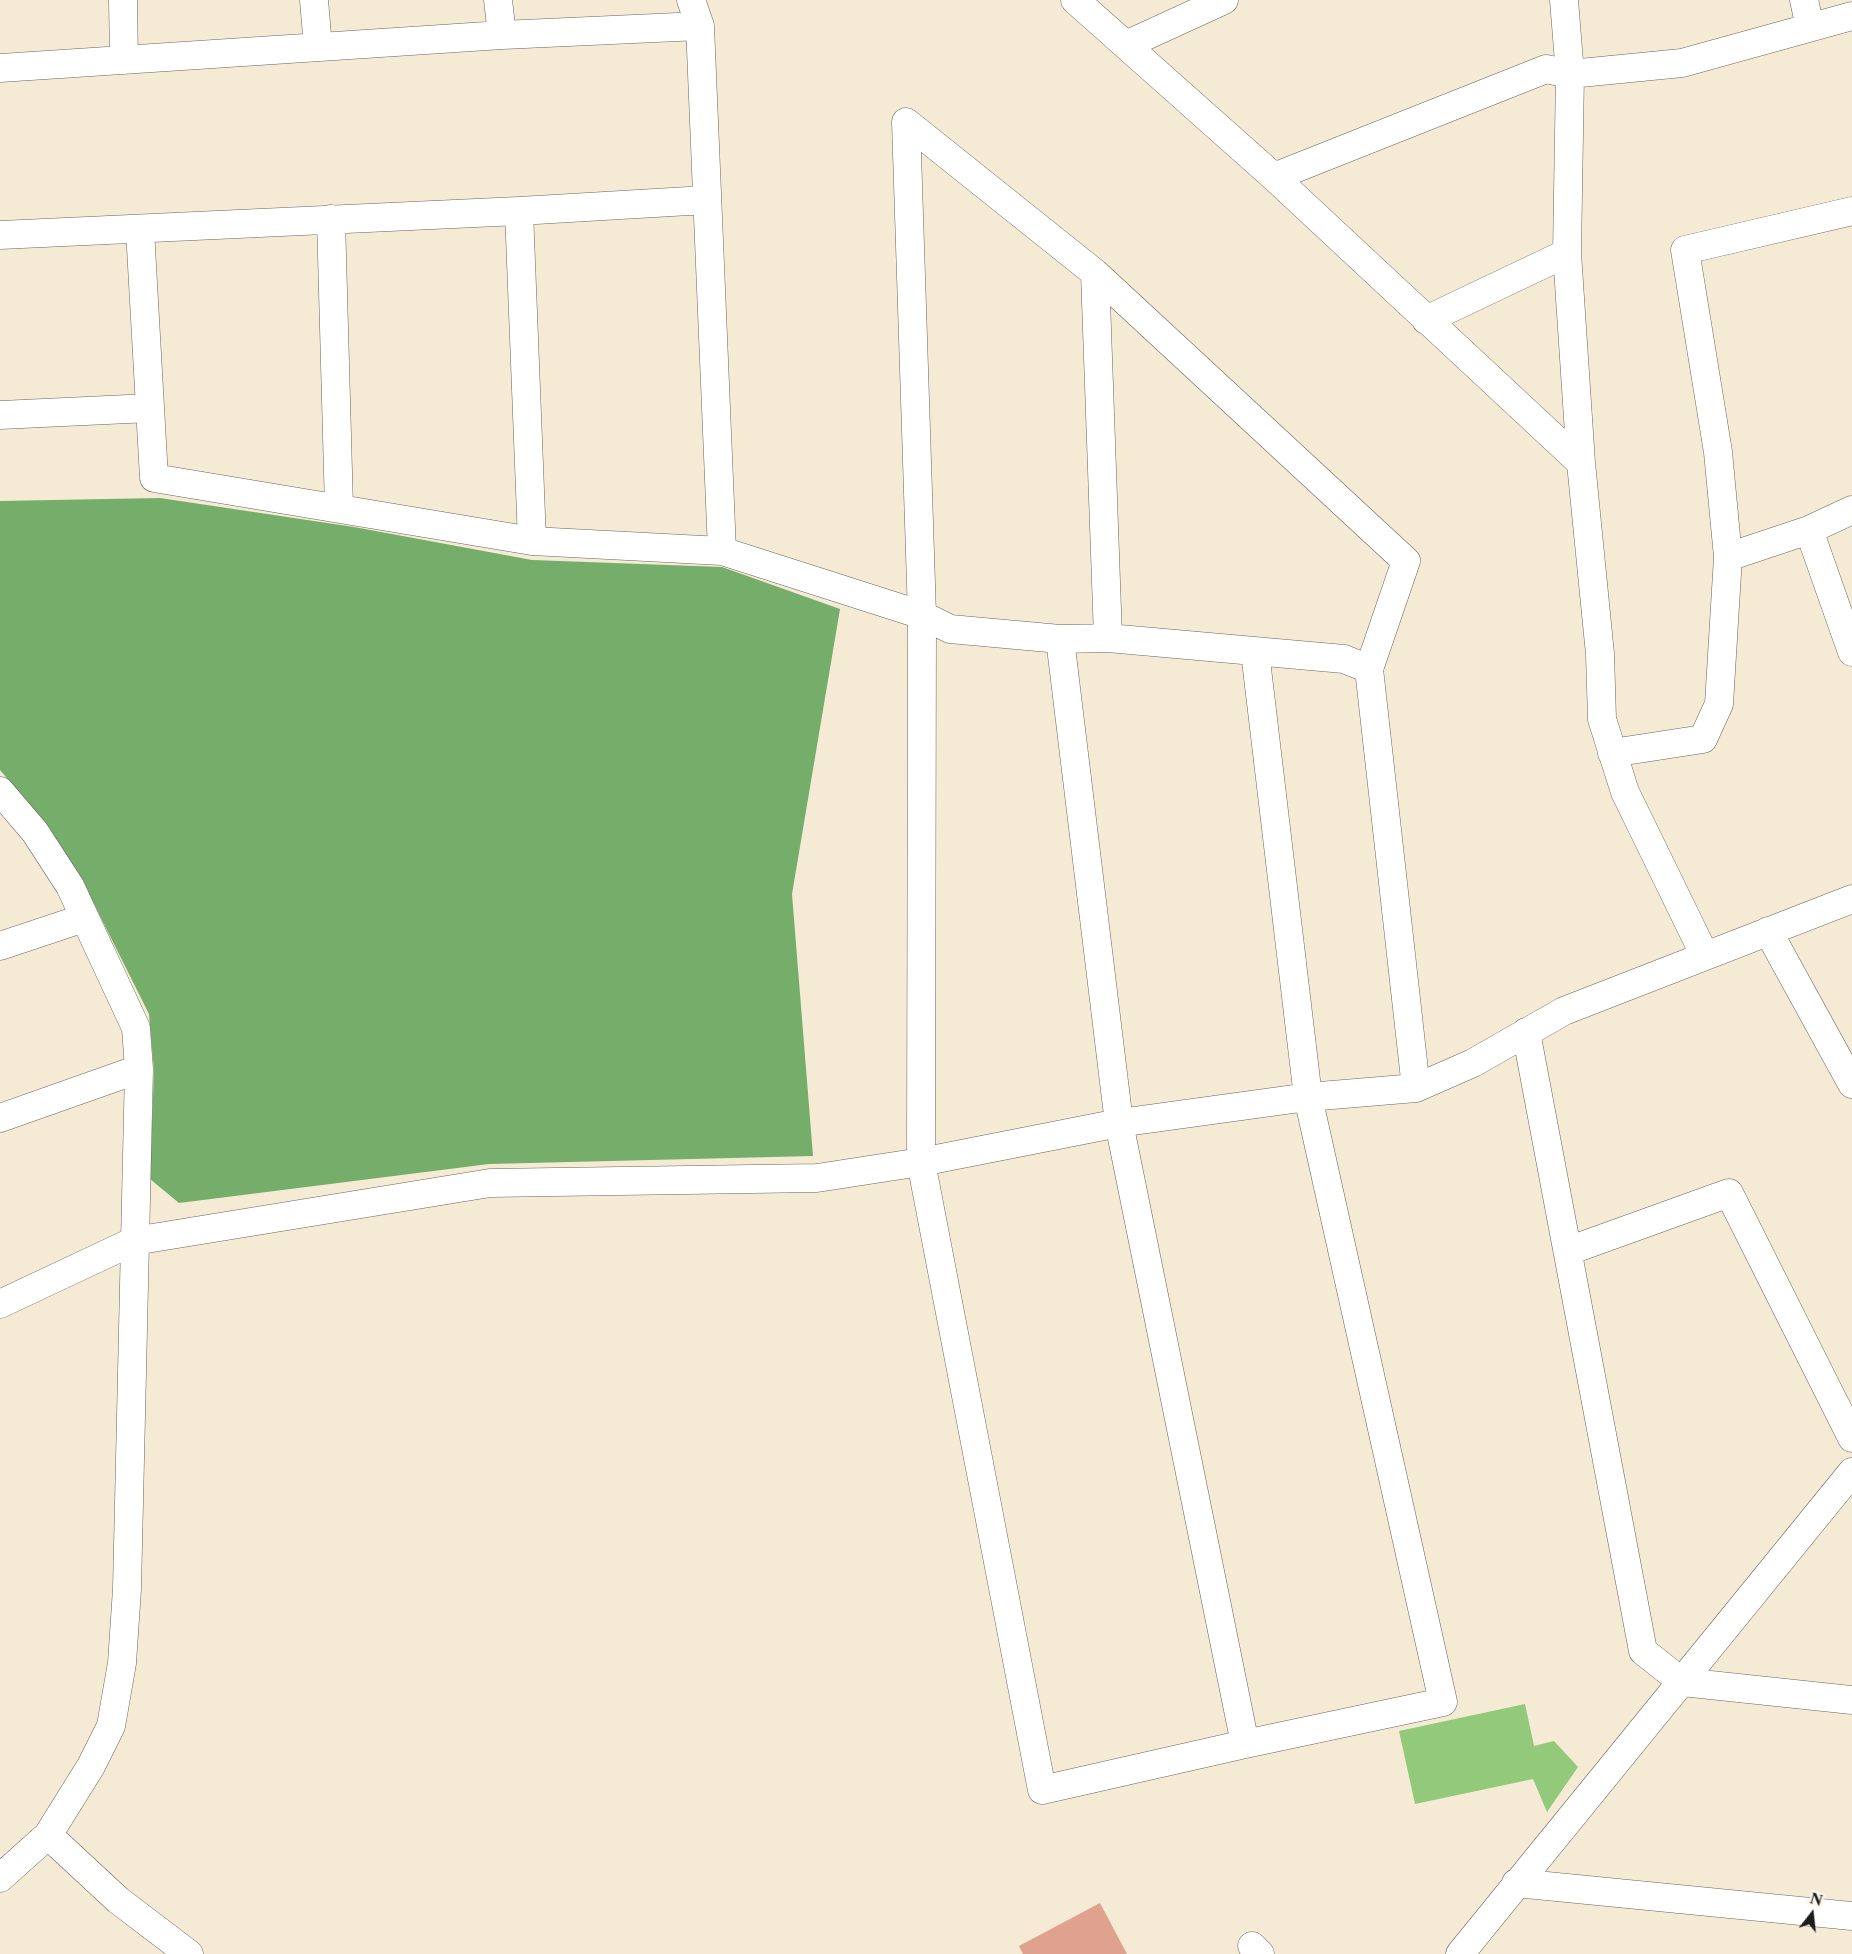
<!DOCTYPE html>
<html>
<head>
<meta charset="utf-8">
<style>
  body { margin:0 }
  #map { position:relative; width:1852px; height:1954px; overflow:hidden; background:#f5ead4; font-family:"Libre Caslon Text",serif }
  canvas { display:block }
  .north { position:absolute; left:1787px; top:1889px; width:50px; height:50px; -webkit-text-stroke:4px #fbf7ec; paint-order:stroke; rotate:16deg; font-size:14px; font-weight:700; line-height:20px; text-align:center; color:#1c1c1c }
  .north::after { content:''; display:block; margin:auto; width:18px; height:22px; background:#1c1c1c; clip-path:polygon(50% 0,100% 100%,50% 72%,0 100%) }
</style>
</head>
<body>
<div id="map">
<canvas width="1852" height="1954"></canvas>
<div class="north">N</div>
</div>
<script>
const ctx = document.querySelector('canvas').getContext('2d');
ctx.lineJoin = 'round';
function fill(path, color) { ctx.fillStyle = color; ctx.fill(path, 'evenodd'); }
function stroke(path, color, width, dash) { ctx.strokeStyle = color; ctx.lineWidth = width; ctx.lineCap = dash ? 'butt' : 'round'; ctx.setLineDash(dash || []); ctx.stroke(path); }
fill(new Path2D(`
  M 1525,1704 L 1534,1746 L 1554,1741 L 1578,1767 L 1547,1812 L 1533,1779 L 1415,1804 L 1399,1731 Z`), '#92c97b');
fill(new Path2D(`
  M 160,498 L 354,527 L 532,560 L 722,567 L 840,609 L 792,894 L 813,1156 L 489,1164 L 179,1203 L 150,1179 L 154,1070 L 149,1014 L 96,908 L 44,822 L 0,770 L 0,501 Z`), '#75ad6b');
fill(new Path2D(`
  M 1100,1903 L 1127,1954 L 1023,1954 L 1019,1946 Z`), '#dfa28f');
const street = new Path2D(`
  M 123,0 L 124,60
  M 314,0 L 318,47
  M 498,0 L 502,35
  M 691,0 L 700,26 L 722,551
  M 1075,0 L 1274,177 L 1581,463
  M 1564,0 L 1570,74 L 1567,253 L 1581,463 L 1600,654 L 1602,719 L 1625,792 L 1705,956
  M 1804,0 L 1810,27
  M 1126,45 L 1224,0
  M 0,68 L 502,35 L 700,26
  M 1274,177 L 1546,69 L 1570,74 L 1682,63 L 1852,16
  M 519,211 L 532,541
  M 331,219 L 339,508
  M 140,230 L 154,478 L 532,541 L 722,551 L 922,615 L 950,629 L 1060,639 L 1108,638 L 1344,659 L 1369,669
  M 0,235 L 519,211 L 706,200
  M 1095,273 L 1108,638
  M 1426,320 L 1567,253
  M 0,415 L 150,408
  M 1809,530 L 1852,652
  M 1728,557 L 1809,530 L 1852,510
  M 1060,639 L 1119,1123 L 1245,1744
  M 1255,652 L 1308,1097 L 1443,1702 L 1245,1744 L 1042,1790 L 921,1162 L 922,615 L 906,122 L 1095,273 L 1406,561 L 1369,669 L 1416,1088
  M 1612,753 L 1703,739 L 1719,704 L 1728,557 L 1718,452 L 1685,250 L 1852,211
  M 0,791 L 35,832 L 70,886 L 136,1028 L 139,1069 L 127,1589 L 122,1663 L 111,1726 L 91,1766 L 48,1835 L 0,1878
  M 1768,931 L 1852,1084
  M 0,946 L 84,918
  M 1526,1032 L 1643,1651 L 1682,1682 L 1852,1700
  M 0,1118 L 139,1069
  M 1568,1251 L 1729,1193 L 1852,1438
  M 0,1304 L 134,1241 L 490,1183 L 817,1178 L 921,1162 L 1119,1123 L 1308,1097 L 1416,1088 L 1473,1063 L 1564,1011 L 1852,899
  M 48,1835 L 118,1900 L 189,1954
  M 1516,1883 L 1852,1916
  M 1252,1946 L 1260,1954
  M 1460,1954 L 1852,1472`);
stroke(street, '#68645c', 29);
stroke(street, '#fff', 28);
</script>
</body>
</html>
